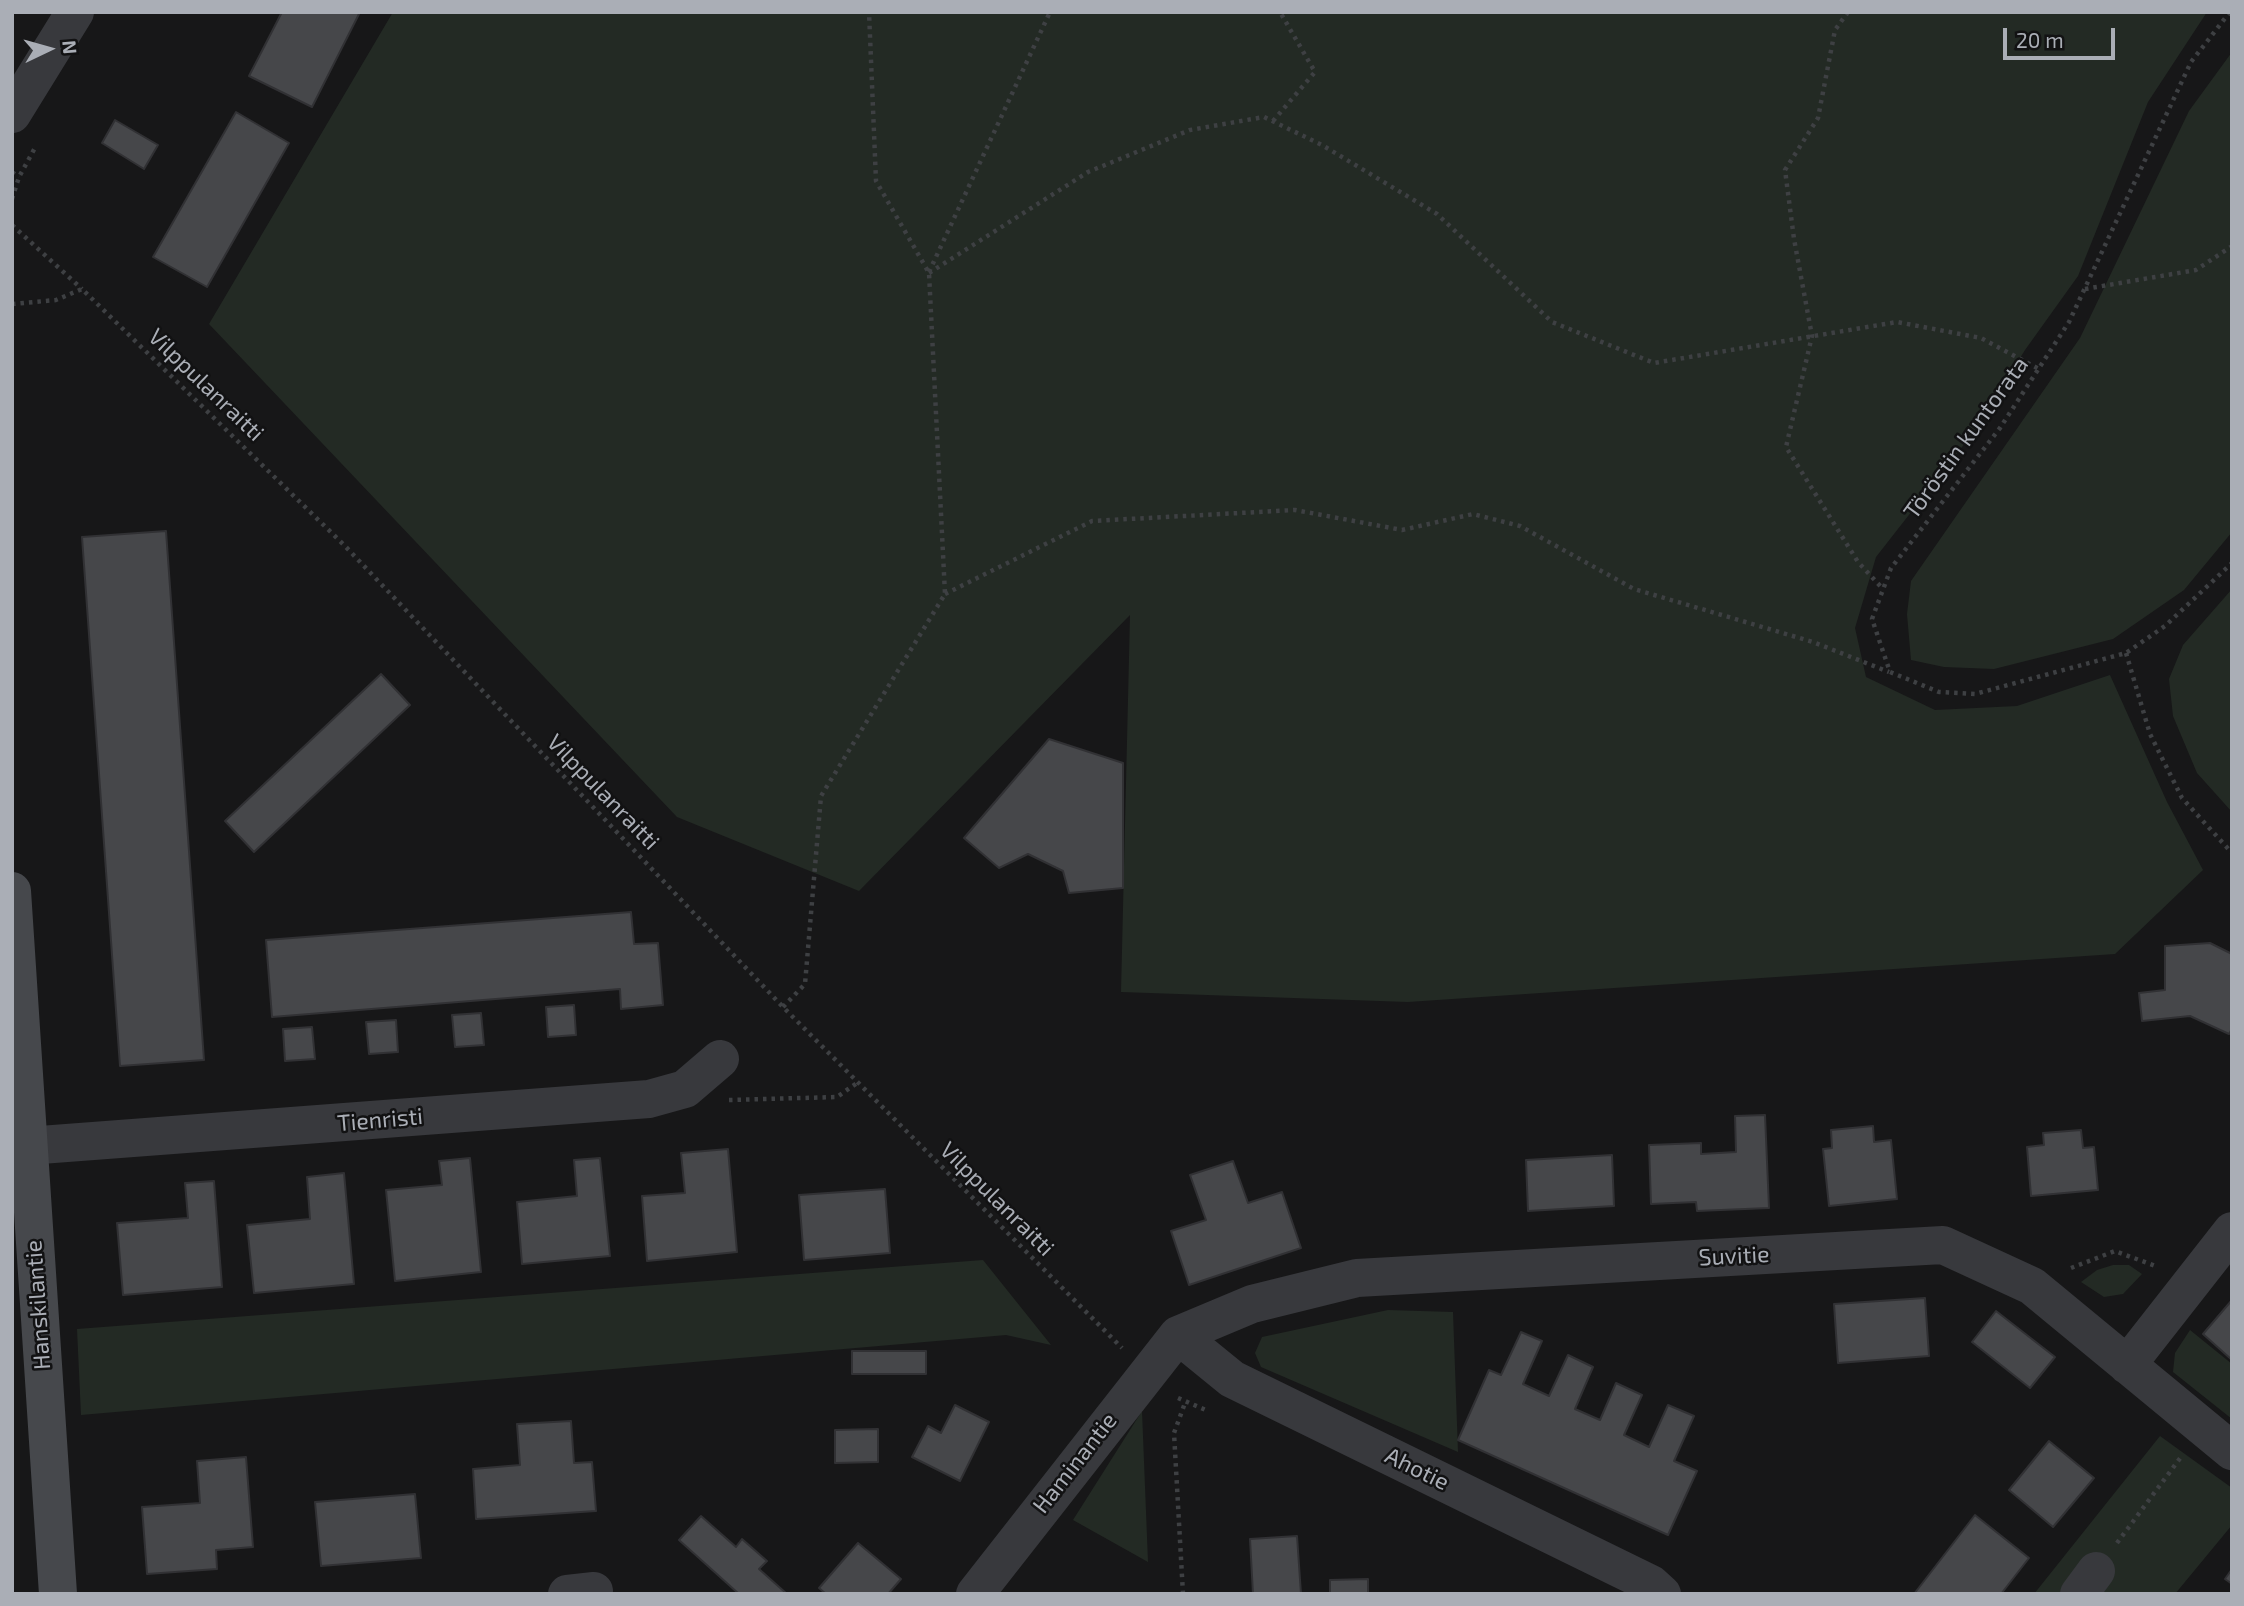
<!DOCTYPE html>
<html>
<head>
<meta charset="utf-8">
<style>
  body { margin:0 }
  #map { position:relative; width:2244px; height:1606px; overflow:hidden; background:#171718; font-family:"Exo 2",sans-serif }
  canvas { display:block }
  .frame { position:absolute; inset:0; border:14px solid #aaaeb6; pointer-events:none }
  .north { position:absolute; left:14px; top:14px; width:70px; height:70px; -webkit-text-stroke:5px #121213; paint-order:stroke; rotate:85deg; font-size:19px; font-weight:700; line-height:28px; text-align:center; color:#aaaeb6 }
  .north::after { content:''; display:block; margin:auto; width:24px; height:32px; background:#aaaeb6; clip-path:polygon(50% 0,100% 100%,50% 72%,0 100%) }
  .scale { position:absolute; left:2003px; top:28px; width:112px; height:32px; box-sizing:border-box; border:4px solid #aaaeb6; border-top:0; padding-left:9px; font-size:21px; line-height:24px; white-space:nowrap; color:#aaaeb6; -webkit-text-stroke:5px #121213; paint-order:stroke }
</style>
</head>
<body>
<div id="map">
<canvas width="2244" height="1606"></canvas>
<div class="frame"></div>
<div class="north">N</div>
<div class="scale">20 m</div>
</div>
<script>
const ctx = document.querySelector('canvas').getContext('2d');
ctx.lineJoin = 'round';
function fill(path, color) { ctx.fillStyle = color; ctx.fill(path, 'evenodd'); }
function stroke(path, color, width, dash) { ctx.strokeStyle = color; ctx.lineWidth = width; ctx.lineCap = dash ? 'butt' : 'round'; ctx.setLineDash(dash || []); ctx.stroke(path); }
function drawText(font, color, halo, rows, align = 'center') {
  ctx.font = font + ' "Exo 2",sans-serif'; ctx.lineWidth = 5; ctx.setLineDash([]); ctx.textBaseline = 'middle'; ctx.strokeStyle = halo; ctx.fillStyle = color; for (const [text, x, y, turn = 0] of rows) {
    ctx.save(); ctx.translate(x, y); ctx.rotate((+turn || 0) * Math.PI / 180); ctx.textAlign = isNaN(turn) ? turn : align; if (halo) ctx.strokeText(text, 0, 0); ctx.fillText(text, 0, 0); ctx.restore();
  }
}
fill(new Path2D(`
  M 393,12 L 2207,12 L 2148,102 L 2078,276 L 2025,350 L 1973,433 L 1876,557 L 1855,628 L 1866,677 L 1935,710 L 2017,706 L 2110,675 L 2167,802 L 2203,870 L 2115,954 L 1408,1002 L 1121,992 L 1130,615 L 859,891 L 677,817 L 209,324 Z
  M 2232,52 L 2232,532 L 2184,590 L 2113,639 L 1994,669 L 1944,667 L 1911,660 L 1907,614 L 1911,581 L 2080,338 L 2189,111 Z
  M 2232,589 L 2232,812 L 2197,773 L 2173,716 L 2169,679 L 2183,645 Z
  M 983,1260 L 1051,1345 L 1006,1335 L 81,1415 L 77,1329 Z
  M 2113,1265 L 2129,1265 L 2142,1274 L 2123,1294 L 2104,1297 L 2081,1282 L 2097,1270 Z
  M 1388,1310 L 1453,1312 L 1458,1452 L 1261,1367 L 1255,1353 L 1262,1337 Z
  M 2190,1330 L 2232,1364 L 2232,1419 L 2173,1372 L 2175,1353 Z
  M 1142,1411 L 1148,1562 L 1073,1520 Z
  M 2160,1436 L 2232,1488 L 2232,1525 L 2175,1594 L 2034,1594 Z`), '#232a24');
const building = new Path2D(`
  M 282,12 L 360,12 L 312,107 L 249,76 Z
  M 236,112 L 289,143 L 207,287 L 153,257 Z
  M 115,120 L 158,145 L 144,169 L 102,143 Z
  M 166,531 L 204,1060 L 120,1066 L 82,537 Z
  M 381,674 L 410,705 L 254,852 L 225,821 Z
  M 1049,739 L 1123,763 L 1123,888 L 1069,893 L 1063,871 L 1028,854 L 999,868 L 964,838 Z
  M 631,912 L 634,944 L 658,943 L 663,1005 L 621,1009 L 620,989 L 272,1017 L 266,940 Z
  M 2210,943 L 2232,954 L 2232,1029 L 2229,1034 L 2190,1016 L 2142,1021 L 2139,993 L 2165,990 L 2165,946 Z
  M 574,1005 L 576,1035 L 548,1037 L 546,1007 Z
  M 481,1013 L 484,1045 L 455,1047 L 452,1015 Z
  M 396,1020 L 398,1052 L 369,1054 L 366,1022 Z
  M 312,1027 L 315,1059 L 285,1061 L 283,1029 Z
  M 1765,1115 L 1769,1208 L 1697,1211 L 1696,1202 L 1651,1204 L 1649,1145 L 1701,1143 L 1701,1154 L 1736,1152 L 1735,1116 Z
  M 1873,1126 L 1874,1142 L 1891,1140 L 1897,1199 L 1829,1206 L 1823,1149 L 1832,1148 L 1831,1130 Z
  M 2081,1130 L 2083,1148 L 2094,1147 L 2098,1190 L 2031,1196 L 2027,1147 L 2044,1145 L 2043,1133 Z
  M 728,1149 L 737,1252 L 647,1261 L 642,1196 L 685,1193 L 681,1153 Z
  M 1612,1155 L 1614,1206 L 1528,1211 L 1526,1160 Z
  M 470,1158 L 481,1272 L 395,1281 L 386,1190 L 442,1185 L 439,1161 Z
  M 600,1158 L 610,1256 L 522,1264 L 517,1202 L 577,1196 L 574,1160 Z
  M 1233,1161 L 1248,1203 L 1282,1192 L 1301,1248 L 1189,1285 L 1171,1231 L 1206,1220 L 1190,1175 Z
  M 344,1173 L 354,1284 L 254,1293 L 247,1225 L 310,1219 L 307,1177 Z
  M 214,1181 L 222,1287 L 123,1295 L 117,1223 L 188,1218 L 185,1183 Z
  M 885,1189 L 890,1253 L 804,1260 L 799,1195 Z
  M 1925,1298 L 1929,1356 L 1838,1363 L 1834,1304 Z
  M 2232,1300 L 2232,1360 L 2203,1334 Z
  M 1996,1311 L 2055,1357 L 2030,1388 L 1972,1342 Z
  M 1521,1332 L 1542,1341 L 1523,1384 L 1549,1396 L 1568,1355 L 1593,1367 L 1575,1409 L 1600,1420 L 1616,1383 L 1642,1395 L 1624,1435 L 1649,1447 L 1668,1405 L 1694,1416 L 1674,1461 L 1697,1471 L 1668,1535 L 1458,1440 L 1489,1370 L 1501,1375 Z
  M 852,1351 L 926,1351 L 926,1374 L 852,1374 Z
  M 955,1405 L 989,1422 L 960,1481 L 912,1457 L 928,1426 L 941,1433 Z
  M 571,1421 L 574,1463 L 592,1462 L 596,1511 L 476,1519 L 473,1469 L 520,1465 L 517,1424 Z
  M 878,1429 L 878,1462 L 835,1463 L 835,1430 Z
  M 2049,1441 L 2094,1478 L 2053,1527 L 2009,1490 Z
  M 246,1457 L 253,1547 L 216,1550 L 217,1569 L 147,1574 L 142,1507 L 200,1503 L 197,1461 Z
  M 415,1494 L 421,1558 L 321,1566 L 315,1502 Z
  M 1975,1515 L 2029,1558 L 2001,1594 L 1914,1594 Z
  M 701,1516 L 736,1547 L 742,1539 L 767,1561 L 759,1569 L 787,1594 L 739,1594 L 679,1540 Z
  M 1297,1536 L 1301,1594 L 1253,1594 L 1250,1539 Z
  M 858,1543 L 901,1579 L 888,1594 L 826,1594 L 819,1588 Z
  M 2232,1569 L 2232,1584 L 2225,1579 Z
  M 1368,1579 L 1368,1594 L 1330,1594 L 1330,1580 Z`);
fill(building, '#46474a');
stroke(building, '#313134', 2);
stroke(new Path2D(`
  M 1848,12 L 1835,30 L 1818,118 L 1785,170 L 1794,239 L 1812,336 L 1786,447 L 1858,562 L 1883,589
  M 2230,12 L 2191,62 L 2069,322 L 2000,428 L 1891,568 L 1872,619 L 1890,672 L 1939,692 L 1975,694 L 2126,653 L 2165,626 L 2232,563
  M 1273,121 L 1315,72 L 1280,12
  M 12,172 L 19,177
  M 12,199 L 19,177 L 36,146
  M 12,225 L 82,289
  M 929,272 L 1050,12
  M 929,273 L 1088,172 L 1190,130 L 1264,117 L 1322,145 L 1437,214 L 1552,322 L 1654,363 L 1897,322 L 1981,338 L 2039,369
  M 2085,289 L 2196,270 L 2232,246
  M 12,304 L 56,300 L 82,289 L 344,545 L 783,1007 L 1122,1348
  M 945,594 L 1092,521 L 1295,510 L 1402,530 L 1473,514 L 1520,526 L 1634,589 L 1813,642 L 1889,672
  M 2126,653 L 2150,734 L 2182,798 L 2232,853
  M 783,1007 L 805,984 L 821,796 L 945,594 L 929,273 L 876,181 L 869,12
  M 729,1100 L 837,1097 L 857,1083
  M 2071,1268 L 2115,1251 L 2158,1267
  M 1178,1398 L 1208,1411
  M 2117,1543 L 2181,1457
  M 1183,1594 L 1174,1433 L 1185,1403`), '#3e4043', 4.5, [3.5, 5]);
stroke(new Path2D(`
  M 12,114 L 75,12
  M 27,1146 L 649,1099 L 685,1089 L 720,1059
  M 1178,1335 L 1232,1379 L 1651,1584 L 1662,1594
  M 2127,1365 L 2232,1231
  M 567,1594 L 594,1591
  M 975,1594 L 1178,1335 L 1252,1304 L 1357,1278 L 1943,1245 L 2032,1286 L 2232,1451
  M 2079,1594 L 2096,1571`), '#38393d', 38);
stroke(new Path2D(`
  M 12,891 L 58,1594`), '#46484c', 38);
drawText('23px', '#aaaeb6', '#121213', [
  ["Vilppulanraitti",206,385,44],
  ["Töröstin kuntorata",1966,438,-54],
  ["Vilppulanraitti",603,792,46],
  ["Tienristi",380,1120,-5],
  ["Vilppulanraitti",997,1199,45],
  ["Suvitie",1734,1256,-3],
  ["Hanskilantie",38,1305,-94],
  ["Haminantie",1075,1463,-52],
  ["Ahotie",1417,1469,26]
]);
</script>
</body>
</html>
